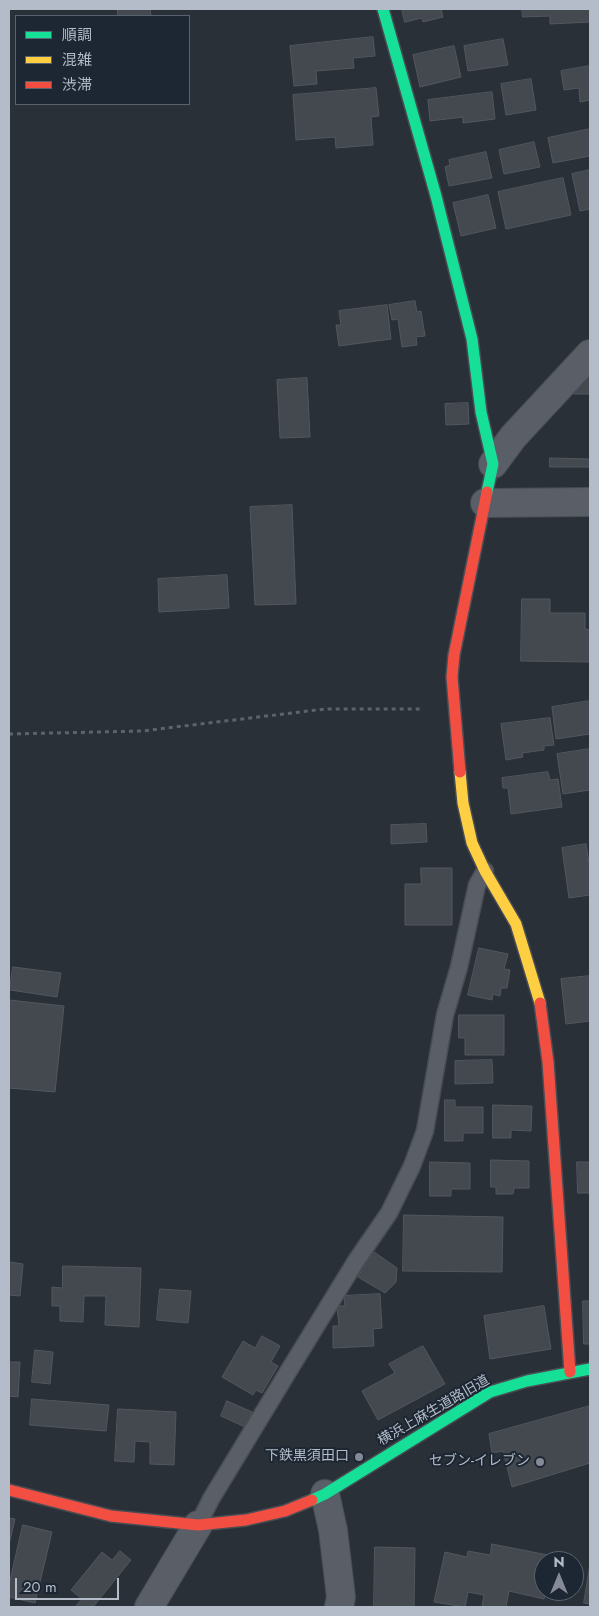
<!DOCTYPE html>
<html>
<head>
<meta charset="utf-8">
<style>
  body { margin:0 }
  #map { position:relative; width:599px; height:1616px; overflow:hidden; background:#2a3038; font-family:Jost,"Noto Sans JP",sans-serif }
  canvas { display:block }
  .frame { position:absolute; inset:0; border:10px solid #b4bcc9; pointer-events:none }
  .legend { position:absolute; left:15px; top:15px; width:175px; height:90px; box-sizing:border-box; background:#1d2633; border:1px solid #59626f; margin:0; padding:6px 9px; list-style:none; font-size:15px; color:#b4bcc9 }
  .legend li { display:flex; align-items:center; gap:10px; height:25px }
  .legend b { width:25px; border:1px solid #59626f }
  .north { position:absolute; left:534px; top:1551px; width:50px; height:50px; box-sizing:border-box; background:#1d2633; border:1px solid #59626f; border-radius:50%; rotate:0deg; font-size:14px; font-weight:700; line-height:20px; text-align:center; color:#b4bcc9 }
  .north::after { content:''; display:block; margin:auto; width:18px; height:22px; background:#848b96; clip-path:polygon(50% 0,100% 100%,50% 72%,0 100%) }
  .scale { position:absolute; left:15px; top:1578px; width:104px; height:22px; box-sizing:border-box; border:2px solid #b4bcc9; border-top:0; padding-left:6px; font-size:15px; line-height:18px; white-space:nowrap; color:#b4bcc9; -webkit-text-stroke:4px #1d2633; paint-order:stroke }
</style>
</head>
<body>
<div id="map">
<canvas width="599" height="1616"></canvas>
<div class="frame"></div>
<ul class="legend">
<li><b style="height:6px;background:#16e098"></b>順調</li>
<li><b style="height:6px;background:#ffcf43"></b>混雑</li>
<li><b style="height:6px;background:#f24e42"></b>渋滞</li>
</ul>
<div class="north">N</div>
<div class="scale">20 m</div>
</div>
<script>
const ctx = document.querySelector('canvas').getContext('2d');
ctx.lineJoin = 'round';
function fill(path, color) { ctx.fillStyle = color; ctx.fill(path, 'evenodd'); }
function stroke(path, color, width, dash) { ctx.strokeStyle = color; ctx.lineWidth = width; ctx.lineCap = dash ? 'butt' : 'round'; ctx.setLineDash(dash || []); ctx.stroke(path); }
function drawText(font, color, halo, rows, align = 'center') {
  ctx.font = font + ' Jost,"Noto Sans JP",sans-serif'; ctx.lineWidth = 4; ctx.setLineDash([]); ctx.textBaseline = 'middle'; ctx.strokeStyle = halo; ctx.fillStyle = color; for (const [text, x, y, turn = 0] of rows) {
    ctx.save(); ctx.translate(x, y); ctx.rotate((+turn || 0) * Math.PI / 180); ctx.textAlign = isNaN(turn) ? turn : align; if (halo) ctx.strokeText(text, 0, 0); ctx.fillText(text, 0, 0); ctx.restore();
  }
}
const building = new Path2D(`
  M 118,9 L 150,9 L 151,16 L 118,16 Z
  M 402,9 L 441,9 L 443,17 L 423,22 L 422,18 L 405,22 Z
  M 522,9 L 590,9 L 590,22 L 550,24 L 550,16 L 523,17 Z
  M 373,37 L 375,56 L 353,58 L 354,68 L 316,71 L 317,84 L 294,86 L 290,46 Z
  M 503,39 L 508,65 L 468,71 L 464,46 Z
  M 454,46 L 461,77 L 420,87 L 413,55 Z
  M 590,66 L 590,100 L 580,102 L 579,88 L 564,90 L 561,71 Z
  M 531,79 L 536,110 L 506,115 L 501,84 Z
  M 376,88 L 379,116 L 371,117 L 373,145 L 336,148 L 335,137 L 296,140 L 293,95 Z
  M 492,92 L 495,119 L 463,123 L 463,117 L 430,121 L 428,100 Z
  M 590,129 L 590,156 L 553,163 L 548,138 Z
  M 534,142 L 540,167 L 504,174 L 499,150 Z
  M 486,152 L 492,178 L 449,186 L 445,167 L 450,165 L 449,160 Z
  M 590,170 L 590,209 L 580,211 L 572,174 Z
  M 563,178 L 571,215 L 506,229 L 498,192 Z
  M 488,195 L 496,228 L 461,236 L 453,203 Z
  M 415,301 L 417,312 L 421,311 L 425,336 L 416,337 L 417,345 L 402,347 L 398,319 L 392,320 L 389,305 Z
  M 387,305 L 391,339 L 339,346 L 336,325 L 341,325 L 339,311 Z
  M 590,376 L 590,394 L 574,394 Z
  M 307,378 L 310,437 L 280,438 L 277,380 Z
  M 468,403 L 469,424 L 446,425 L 445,404 Z
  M 550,458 L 590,459 L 590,467 L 550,467 Z
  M 292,505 L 296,604 L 255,605 L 250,507 Z
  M 227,575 L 229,608 L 159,612 L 158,579 Z
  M 522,599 L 550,599 L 550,613 L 585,613 L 585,629 L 590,630 L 590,662 L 521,661 Z
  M 590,701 L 590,734 L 556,739 L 552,707 Z
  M 550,718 L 554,745 L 544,746 L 544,750 L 522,753 L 523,757 L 506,760 L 501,724 Z
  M 590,749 L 590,790 L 563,794 L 557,754 Z
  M 548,772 L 550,780 L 558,779 L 562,807 L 511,814 L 508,788 L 503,788 L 502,778 Z
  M 426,824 L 427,842 L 391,844 L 391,825 Z
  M 586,844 L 589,863 L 590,863 L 590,895 L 569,898 L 562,848 Z
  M 421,868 L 452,868 L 452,925 L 405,925 L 405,884 L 421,884 Z
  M 479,948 L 508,954 L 504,969 L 510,970 L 507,988 L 501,988 L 500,996 L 493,994 L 492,1000 L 468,995 Z
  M 13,967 L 61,973 L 57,997 L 10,990 Z
  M 590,976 L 590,1021 L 566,1024 L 561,979 Z
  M 9,1000 L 64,1006 L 55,1092 L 9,1088 Z
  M 459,1015 L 504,1015 L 504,1055 L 465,1055 L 465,1038 L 459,1038 Z
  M 492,1060 L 493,1083 L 455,1084 L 455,1061 Z
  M 445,1100 L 455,1100 L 455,1107 L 483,1107 L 483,1133 L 463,1133 L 463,1141 L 445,1141 Z
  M 493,1105 L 532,1106 L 531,1131 L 511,1130 L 511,1138 L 493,1138 Z
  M 491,1160 L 529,1161 L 529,1188 L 514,1188 L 513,1194 L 496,1194 L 496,1187 L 491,1187 Z
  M 430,1162 L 470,1163 L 470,1189 L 451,1189 L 451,1196 L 430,1196 Z
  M 577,1162 L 590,1162 L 590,1193 L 578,1193 Z
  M 404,1215 L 503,1217 L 502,1272 L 403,1271 Z
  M 374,1252 L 397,1268 L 396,1282 L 385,1293 L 358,1277 Z
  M 9,1262 L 23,1264 L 20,1296 L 9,1295 Z
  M 63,1266 L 141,1268 L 139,1327 L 105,1325 L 106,1296 L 84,1296 L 83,1322 L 60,1321 L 60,1306 L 52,1306 L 52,1287 L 62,1288 Z
  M 160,1289 L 191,1291 L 188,1323 L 157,1320 Z
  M 380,1294 L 382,1328 L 373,1329 L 374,1346 L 333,1348 L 333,1326 L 339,1326 L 337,1306 L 345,1306 L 344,1296 Z
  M 583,1301 L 590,1301 L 590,1344 L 584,1344 Z
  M 544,1306 L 551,1349 L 490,1359 L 484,1316 Z
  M 262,1336 L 280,1346 L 271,1362 L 278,1366 L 262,1393 L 256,1390 L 253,1395 L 222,1377 L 243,1341 L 255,1348 Z
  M 423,1346 L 445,1384 L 378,1420 L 362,1391 L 395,1373 L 389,1364 Z
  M 35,1350 L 53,1352 L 50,1384 L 32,1382 Z
  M 9,1362 L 20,1362 L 18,1397 L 9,1396 Z
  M 32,1399 L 109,1405 L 106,1431 L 30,1425 Z
  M 227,1401 L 252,1412 L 245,1427 L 221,1416 Z
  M 590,1406 L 590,1463 L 512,1487 L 503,1451 L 492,1453 L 489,1434 Z
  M 118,1409 L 176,1412 L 174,1465 L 150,1464 L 150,1442 L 135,1441 L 134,1462 L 115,1461 Z
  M 9,1518 L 15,1519 L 9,1545 Z
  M 23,1525 L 52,1532 L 35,1603 L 9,1597 L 9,1585 Z
  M 492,1544 L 553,1556 L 552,1561 L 544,1561 L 544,1591 L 546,1591 L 544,1599 L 509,1591 L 506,1607 L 489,1607 L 482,1606 L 484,1595 L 468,1592 L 465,1607 L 434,1602 L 445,1552 L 467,1557 L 468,1551 L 490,1555 Z
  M 375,1547 L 415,1548 L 414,1607 L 374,1607 Z
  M 120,1551 L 131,1560 L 93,1607 L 75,1607 L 82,1599 L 71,1590 L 102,1552 L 112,1560 Z
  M 590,1565 L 590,1604 L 584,1603 Z`);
fill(building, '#444950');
stroke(building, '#52575f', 1);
const lane = new Path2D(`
  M 198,1525 L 211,1499 L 291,1367 L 356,1261 L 389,1213 L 412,1166 L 425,1131 L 445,1015 L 459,967 L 477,885 L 485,871`);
const street = new Path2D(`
  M 493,464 L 513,437 L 590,354
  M 485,503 L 590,502
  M 325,1494 L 333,1530 L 341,1597 L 339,1607
  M 149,1607 L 198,1525`);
const fast = new Path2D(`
  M 383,9 L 436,196 L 472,339 L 481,412 L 493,464 L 487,492
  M 312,1500 L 325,1494 L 490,1392 L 527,1381 L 590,1369`);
const slow = new Path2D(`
  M 460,772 L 463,803 L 472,843 L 485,871 L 516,924 L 540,1003`);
const jam = new Path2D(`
  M 460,772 L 452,677 L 454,655 L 487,492
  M 540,1003 L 548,1062 L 570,1372
  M 9,1490 L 111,1516 L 198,1525 L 246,1520 L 285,1511 L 312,1500`);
stroke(lane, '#484c53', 19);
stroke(street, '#484c53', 30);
stroke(fast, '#484c53', 14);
stroke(slow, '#484c53', 14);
stroke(jam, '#484c53', 14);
stroke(new Path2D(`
  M 9,734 L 142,731 L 325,709 L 422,709`), '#5d636a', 3, [4, 4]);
stroke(lane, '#5a5e66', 16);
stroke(street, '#5a5e66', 28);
stroke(fast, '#16e098', 11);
stroke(slow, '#ffcf43', 11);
stroke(jam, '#f24e42', 11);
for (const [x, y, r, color] of [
  [359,1457,5,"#848b96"],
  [540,1462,5,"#848b96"]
]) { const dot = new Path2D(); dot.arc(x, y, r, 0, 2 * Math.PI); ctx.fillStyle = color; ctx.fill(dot); stroke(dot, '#1d2633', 2); }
drawText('14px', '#b4bcc9', '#1d2633', [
  ["横浜上麻生道路旧道",434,1411,-30]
]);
drawText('14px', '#b4bcc9', '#1d2633', [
  ["下鉄黒須田口",349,1457],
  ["セブン-イレブン",530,1462]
], 'right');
</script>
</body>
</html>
